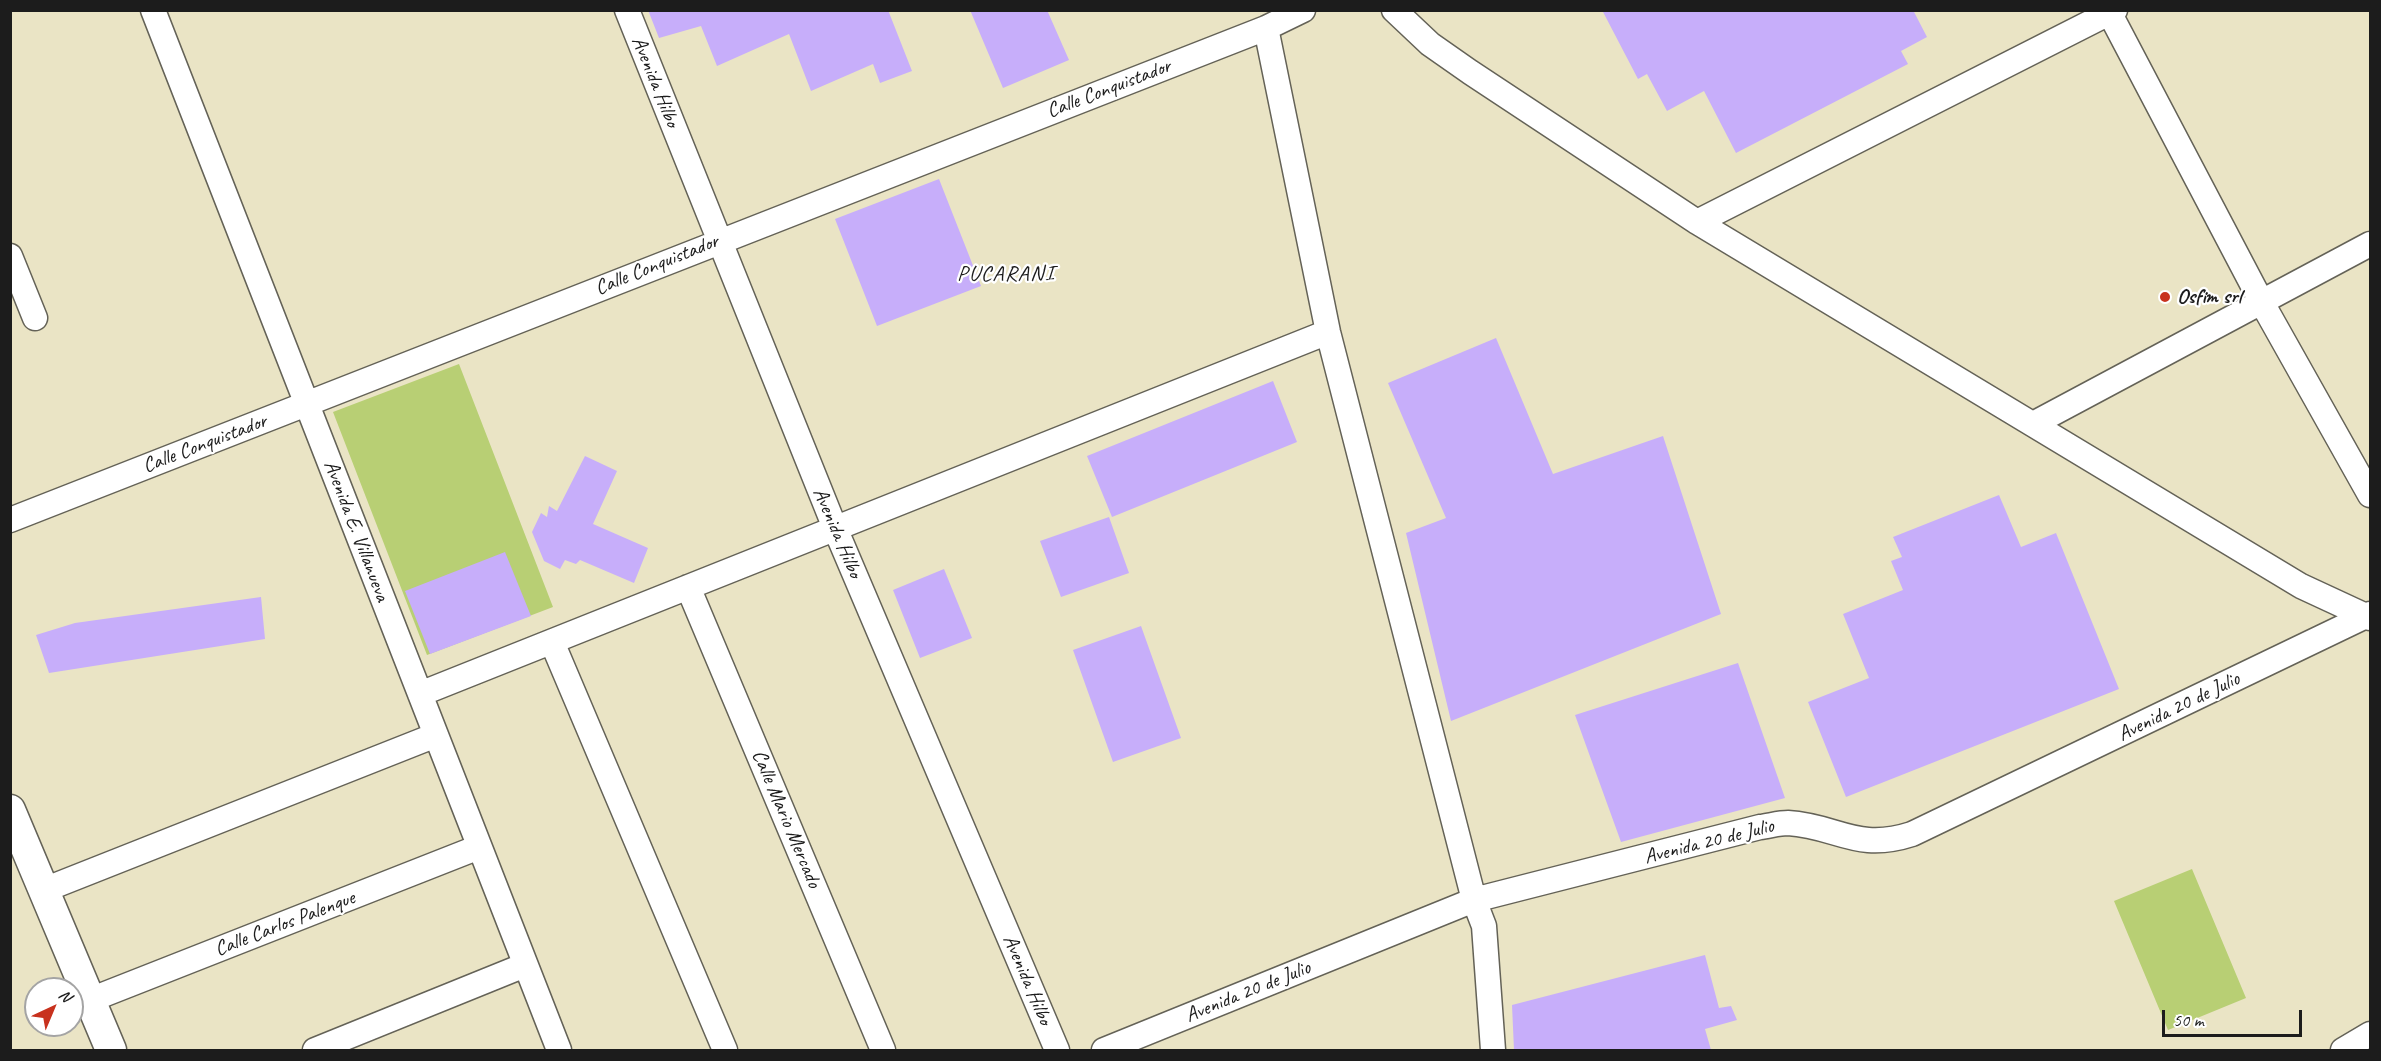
<!DOCTYPE html>
<html>
<head>
<meta charset="utf-8">
<style>
  body { margin:0 }
  #map { position:relative; width:2381px; height:1061px; overflow:hidden; background:#eae4c5; font-family:Caveat,sans-serif }
  canvas { display:block }
  .frame { position:absolute; inset:0; border:12px solid #1c1c1c; pointer-events:none }
  .north { position:absolute; left:24px; top:977px; width:60px; height:60px; box-sizing:border-box; background:#fff; border:2px solid #a4a4a4; border-radius:50%; rotate:44deg; font-size:16px; font-weight:700; line-height:24px; text-align:center; color:#1c1c1c }
  .north::after { content:''; display:block; margin:auto; width:21px; height:27px; background:#c8321e; clip-path:polygon(50% 0,100% 100%,50% 72%,0 100%) }
  .scale { position:absolute; left:2162px; top:1010px; width:140px; height:27px; box-sizing:border-box; border:3px solid #1c1c1c; border-top:0; padding-left:8px; font-size:18px; line-height:21px; white-space:nowrap; color:#1c1c1c; -webkit-text-stroke:4px #fff; paint-order:stroke }
</style>
</head>
<body>
<div id="map">
<canvas width="2381" height="1061"></canvas>
<div class="frame"></div>
<div class="north">N</div>
<div class="scale">50 m</div>
</div>
<script>
const ctx = document.querySelector('canvas').getContext('2d');
ctx.lineJoin = 'round';
function fill(path, color) { ctx.fillStyle = color; ctx.fill(path, 'evenodd'); }
function stroke(path, color, width, dash) { ctx.strokeStyle = color; ctx.lineWidth = width; ctx.lineCap = dash ? 'butt' : 'round'; ctx.setLineDash(dash || []); ctx.stroke(path); }
function drawText(font, color, halo, rows, align = 'center') {
  ctx.font = font + ' Caveat,sans-serif'; ctx.lineWidth = 4.5; ctx.setLineDash([]); ctx.textBaseline = 'middle'; ctx.strokeStyle = halo; ctx.fillStyle = color; for (const [text, x, y, turn = 0] of rows) {
    ctx.save(); ctx.translate(x, y); ctx.rotate((+turn || 0) * Math.PI / 180); ctx.textAlign = isNaN(turn) ? turn : align; if (halo) ctx.strokeText(text, 0, 0); ctx.fillText(text, 0, 0); ctx.restore();
  }
}
fill(new Path2D(`
  M 459,364 L 553,607 L 427,655 L 333,412 Z
  M 2192,869 L 2246,998 L 2168,1030 L 2114,901 Z`), '#b8cf74');
fill(new Path2D(`
  M 648,10 L 888,10 L 912,71 L 880,83 L 873,64 L 811,91 L 789,34 L 717,66 L 701,26 L 659,38 Z
  M 970,10 L 1047,10 L 1069,60 L 1003,88 Z
  M 1602,10 L 1913,10 L 1927,37 L 1901,51 L 1908,64 L 1736,153 L 1704,91 L 1667,111 L 1647,74 L 1638,79 Z
  M 939,179 L 981,286 L 877,326 L 835,219 Z
  M 1496,338 L 1553,474 L 1663,436 L 1721,614 L 1451,721 L 1406,533 L 1446,518 L 1388,383 Z
  M 1273,381 L 1297,442 L 1112,517 L 1087,456 Z
  M 585,456 L 617,471 L 593,524 L 648,548 L 634,583 L 580,560 L 576,564 L 565,560 L 560,569 L 544,561 L 532,532 L 541,513 L 547,517 L 549,506 L 557,511 Z
  M 1999,495 L 2021,547 L 2056,533 L 2119,689 L 1846,797 L 1808,702 L 1869,678 L 1843,614 L 1903,590 L 1891,561 L 1902,557 L 1893,537 Z
  M 1109,517 L 1129,573 L 1061,597 L 1040,541 Z
  M 505,552 L 531,616 L 430,654 L 405,591 Z
  M 944,569 L 972,638 L 920,658 L 893,590 Z
  M 261,597 L 265,639 L 49,673 L 36,635 L 75,623 Z
  M 1141,626 L 1181,738 L 1113,762 L 1073,650 Z
  M 1738,663 L 1785,798 L 1621,842 L 1575,715 Z
  M 1705,955 L 1719,1008 L 1731,1006 L 1737,1020 L 1705,1029 L 1711,1050 L 1514,1050 L 1512,1005 Z`), '#c7aefa');
const minor = new Path2D(`
  M 153,10 L 559,1050
  M 627,10 L 835,528 L 1057,1050
  M 1394,10 L 1430,44 L 1470,72 L 1697,222 L 2301,586 L 2370,618
  M 2108,10 L 2261,301 L 2370,495
  M 1266,28 L 1328,332 L 1474,900 L 1484,926 L 1493,1050
  M 1697,222 L 2115,10
  M 10,256 L 35,318
  M 2033,424 L 2370,244
  M 10,520 L 1266,28 L 1303,10
  M 688,587 L 883,1050
  M 552,642 L 725,1050
  M 420,694 L 1328,332
  M 44,890 L 436,735
  M 90,1000 L 479,847
  M 315,1050 L 525,965
  M 1104,1050 L 1474,900 L 1760,827 C 1769,826 1779,823 1788,823 C 1838,826 1856,852 1912,834 L 2370,614
  M 2343,1050 L 2370,1034`);
const major = new Path2D(`
  M 10,810 L 111,1050`);
stroke(minor, '#646257', 27);
stroke(major, '#646257', 33);
stroke(minor, '#fff', 24);
stroke(major, '#fff', 30);
for (const [x, y, r, color] of [
  [2165,297,6,"#c8321e"]
]) { const dot = new Path2D(); dot.arc(x, y, r, 0, 2 * Math.PI); ctx.fillStyle = color; ctx.fill(dot); stroke(dot, '#fff', 2); }
drawText('21px', '#1c1c1c', '#fff', [
  ["Avenida Hilbo",655,82,68],
  ["Calle Conquistador",1109,89,-21],
  ["Calle Conquistador",657,265,-22],
  ["Calle Conquistador",205,444,-21],
  ["Avenida E. Villanueva",356,531,69],
  ["Avenida Hilbo",837,533,67],
  ["Avenida 20 de Julio",2179,707,-26],
  ["Calle Mario Mercado",786,819,67],
  ["Avenida 20 de Julio",1709,842,-14],
  ["Calle Carlos Palenque",285,924,-21],
  ["Avenida Hilbo",1027,980,67],
  ["Avenida 20 de Julio",1248,992,-22]
]);
drawText('bold 21px', '#1c1c1c', '#fff', [
  ["Osfim srl",2177,297]
], 'left');
ctx.letterSpacing = '1.5px';
drawText('22px', '#1c1c1c', '#fff', [
  ["PUCARANI",1006,274]
]);
ctx.letterSpacing = '0px';
</script>
</body>
</html>
